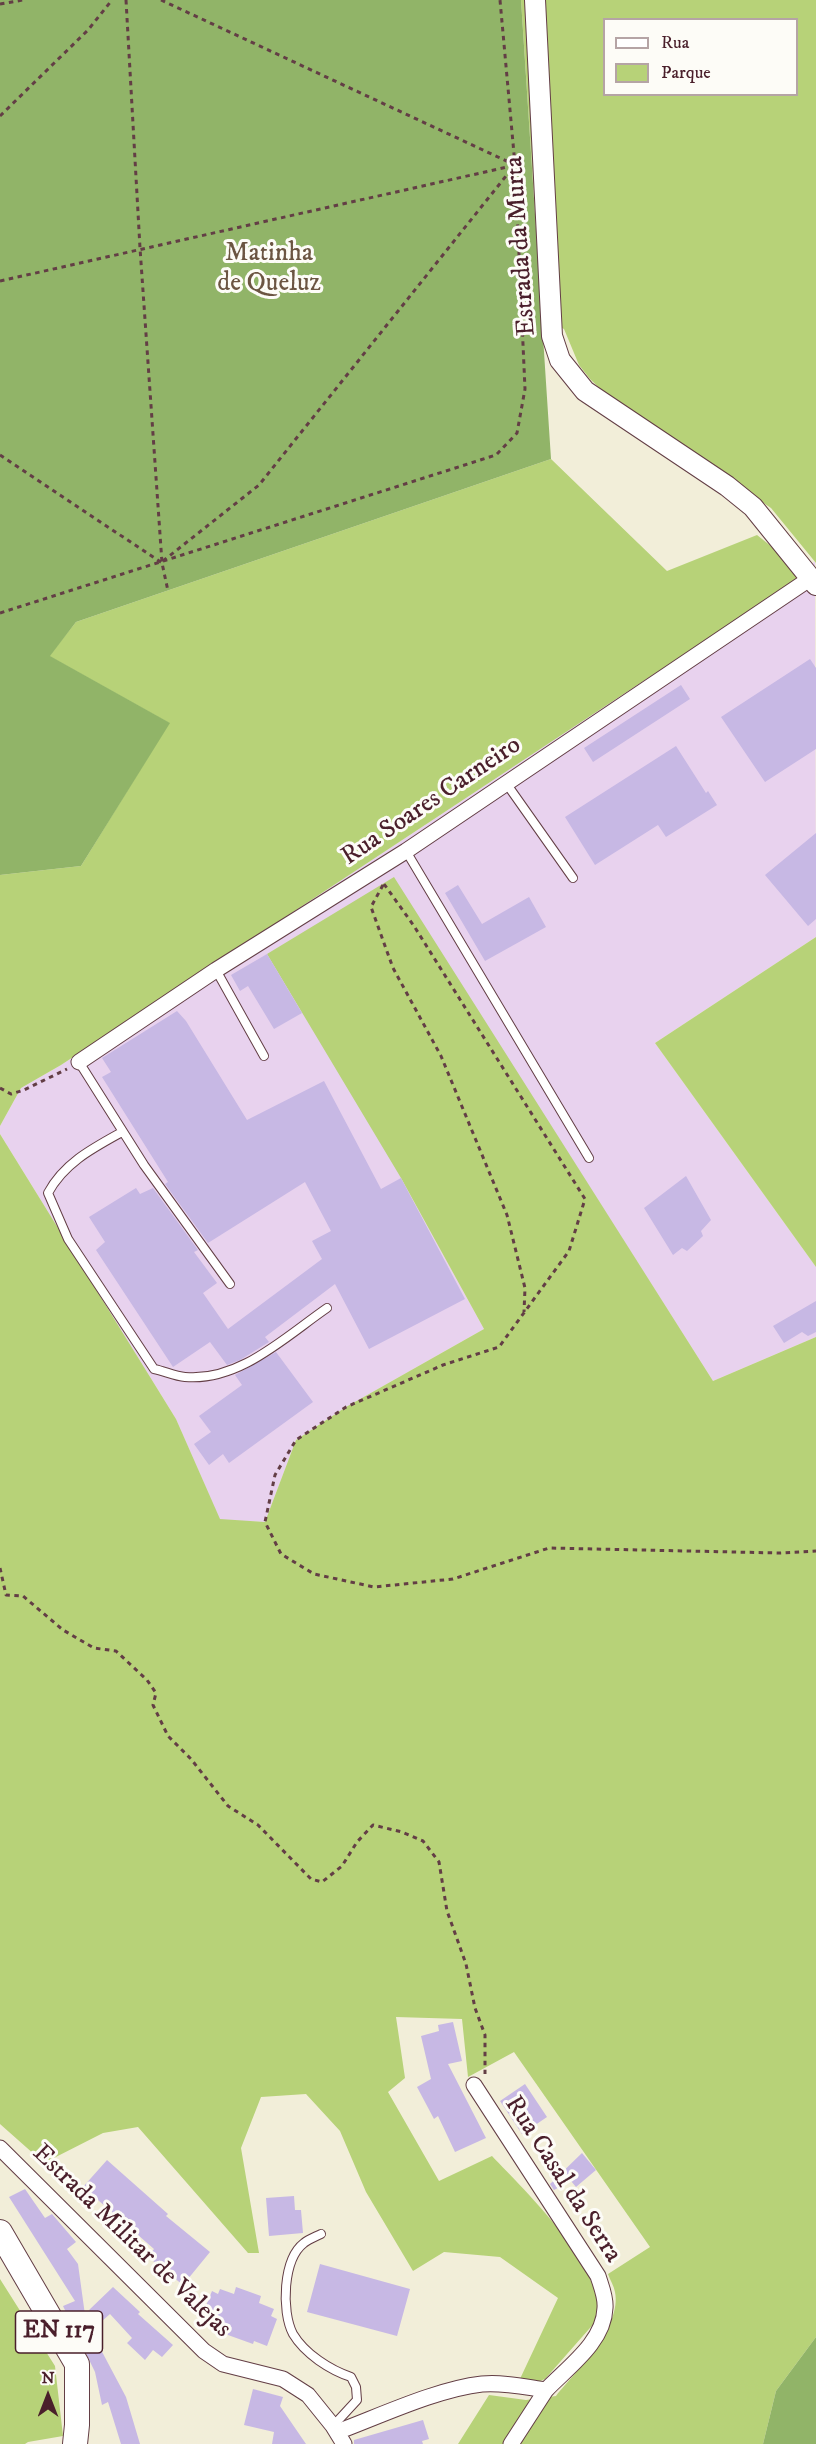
<!DOCTYPE html>
<html>
<head>
<meta charset="utf-8">
<style>
  body { margin:0 }
  #map { position:relative; width:816px; height:2444px; overflow:hidden; background:#f2eed9; font-family:"IM FELL DW Pica",serif }
  canvas { display:block }
  .legend { position:absolute; left:603px; top:18px; width:195px; height:78px; box-sizing:border-box; background:#fdfcf7; border:2px solid #b5a4a5; margin:0; padding:8px 10px; list-style:none; font-size:18px; color:#4a1f2b }
  .legend li { display:flex; align-items:center; gap:12px; height:30px }
  .legend b { width:30px; border:2px solid #b5a4a5 }
  .north { position:absolute; left:18px; top:2366px; width:60px; height:60px; -webkit-text-stroke:4px #fdfcf7; paint-order:stroke; rotate:0deg; font-size:16px; font-weight:700; line-height:24px; text-align:center; color:#4a1f2b }
  .north::after { content:''; display:block; margin:auto; width:21px; height:27px; background:#4a1f2b; clip-path:polygon(50% 0,100% 100%,50% 72%,0 100%) }
</style>
</head>
<body>
<div id="map">
<canvas width="816" height="2444"></canvas>
<ul class="legend">
<li><b style="height:8px;background:#fff"></b>Rua</li>
<li><b style="height:16px;background:#b7d278"></b>Parque</li>
</ul>
<div class="north">N</div>
</div>
<script>
const ctx = document.querySelector('canvas').getContext('2d');
ctx.lineJoin = 'round';
function fill(path, color) { ctx.fillStyle = color; ctx.fill(path, 'evenodd'); }
function stroke(path, color, width, dash) { ctx.strokeStyle = color; ctx.lineWidth = width; ctx.lineCap = dash ? 'butt' : 'round'; ctx.setLineDash(dash || []); ctx.stroke(path); }
function drawText(font, color, halo, rows, align = 'center') {
  ctx.font = font + ' "IM FELL DW Pica",serif'; ctx.lineWidth = 6; ctx.setLineDash([]); ctx.textBaseline = 'middle'; ctx.strokeStyle = halo; ctx.fillStyle = color; for (const [text, x, y, turn = 0] of rows) {
    ctx.save(); ctx.translate(x, y); ctx.rotate((+turn || 0) * Math.PI / 180); ctx.textAlign = isNaN(turn) ? turn : align; if (halo) ctx.strokeText(text, 0, 0); ctx.fillText(text, 0, 0); ctx.restore();
  }
}
fill(new Path2D(`
  M 815,561 L 816,937 L 655,1043 L 816,1267 L 816,1337 L 713,1381 L 393,878 L 401,1178 L 484,1329 L 346,1407 L 296,1440 L 265,1522 L 220,1520 L 176,1419 L 0,1134 L 0,1126 L 21,1088 L 61,1065 L 795,581 Z`), '#e8d2ee');
fill(new Path2D(`
  M 521,0 L 816,0 L 816,563 L 771,508 L 616,404 L 590,379 L 579,365 L 564,329 L 542,318 ZM 604,20 L 796,20 L 796,94 L 604,94 Z
  M 551,459 L 667,571 L 757,535 L 811,578 L 795,581 L 61,1065 L 21,1088 L 0,1126 L 0,875 L 81,866 L 169,723 L 49,656 L 76,622 Z
  M 394,877 L 713,1381 L 816,1337 L 816,2337 L 776,2391 L 763,2444 L 458,2444 L 489,2395 L 526,2400 L 556,2396 C 576,2371 622,2327 615,2292 C 614,2286 610,2280 608,2274 L 650,2247 L 514,2052 L 468,2077 L 462,2019 L 396,2017 L 405,2078 L 388,2092 L 439,2181 L 492,2156 C 525,2191 608,2270 597,2320 L 545,2379 L 535,2383 L 519,2381 L 558,2298 L 500,2257 L 444,2252 L 413,2271 L 366,2192 L 340,2131 L 306,2094 L 261,2097 L 241,2148 L 259,2253 L 248,2253 L 138,2127 L 103,2133 L 44,2163 L 0,2124 L 0,1134 L 176,1419 L 220,1519 L 265,1522 L 296,1440 L 346,1407 L 484,1329 L 401,1178 L 267,954 Z
  M 816,937 L 816,1267 L 655,1043 Z
  M 0,2279 L 55,2366 L 63,2436 L 28,2442 L 25,2444 L 0,2444 Z`), '#b7d278');
fill(new Path2D(`
  M 0,0 L 521,0 L 551,459 L 76,622 L 50,656 L 170,723 L 81,866 L 0,875 Z
  M 816,2337 L 816,2444 L 763,2444 L 776,2391 Z`), '#91b468');
fill(new Path2D(`
  M 810,659 L 816,668 L 816,749 L 765,782 L 721,717 Z
  M 681,685 L 690,699 L 593,762 L 584,748 Z
  M 676,746 L 706,793 L 708,791 L 717,805 L 666,837 L 658,825 L 595,865 L 565,817 Z
  M 816,833 L 816,919 L 808,926 L 765,875 Z
  M 458,885 L 482,924 L 529,897 L 546,927 L 485,961 L 445,893 Z
  M 267,954 L 302,1013 L 274,1029 L 248,986 L 240,991 L 231,975 Z
  M 177,1011 L 186,1021 L 247,1120 L 324,1081 L 381,1189 L 401,1178 L 465,1299 L 369,1349 L 335,1284 L 265,1337 L 269,1342 L 240,1360 L 227,1365 L 210,1342 L 173,1367 L 96,1250 L 105,1242 L 89,1217 L 136,1188 L 140,1194 L 153,1188 L 198,1250 L 194,1252 L 217,1283 L 203,1293 L 228,1329 L 322,1259 L 312,1241 L 331,1231 L 305,1182 L 208,1243 L 165,1184 L 168,1182 L 102,1077 L 111,1072 L 102,1058 Z
  M 686,1176 L 711,1220 L 701,1231 L 703,1236 L 687,1251 L 682,1248 L 673,1255 L 644,1208 Z
  M 816,1301 L 816,1332 L 808,1336 L 802,1332 L 784,1343 L 773,1326 Z
  M 276,1352 L 313,1402 L 229,1463 L 223,1454 L 209,1465 L 194,1444 L 211,1432 L 199,1416 L 242,1385 L 235,1375 Z
  M 453,2022 L 462,2061 L 448,2064 L 486,2138 L 455,2152 L 438,2116 L 434,2119 L 417,2087 L 431,2079 L 421,2036 L 439,2031 L 438,2025 Z
  M 525,2084 L 547,2117 L 522,2134 L 500,2101 Z
  M 582,2153 L 596,2170 L 576,2187 L 571,2181 L 554,2190 L 550,2184 Z
  M 107,2160 L 168,2214 L 166,2216 L 210,2252 L 183,2285 L 148,2257 L 154,2249 L 83,2187 Z
  M 25,2189 L 45,2218 L 52,2214 L 76,2242 L 67,2249 L 78,2264 L 85,2315 L 93,2329 L 91,2331 L 126,2397 L 140,2444 L 121,2444 L 108,2402 L 102,2405 L 95,2372 L 63,2306 L 75,2301 L 9,2197 Z
  M 294,2196 L 295,2210 L 301,2210 L 303,2233 L 269,2236 L 266,2198 Z
  M 320,2264 L 410,2289 L 397,2336 L 307,2312 Z
  M 113,2287 L 140,2312 L 138,2314 L 173,2345 L 162,2357 L 153,2350 L 145,2360 L 127,2343 L 132,2338 L 110,2314 L 102,2321 L 89,2310 Z
  M 236,2287 L 261,2296 L 259,2303 L 274,2309 L 271,2316 L 277,2319 L 267,2346 L 254,2341 L 253,2344 L 214,2330 L 219,2325 L 201,2318 L 212,2291 L 218,2294 L 220,2289 L 234,2294 Z
  M 253,2389 L 283,2397 L 280,2406 L 306,2444 L 272,2444 L 274,2432 L 244,2425 Z
  M 423,2420 L 429,2439 L 422,2441 L 423,2444 L 354,2444 L 354,2440 Z`), '#c7b8e4');
const service = new Path2D(`
  M 506,783 L 573,878
  M 406,851 L 589,1158
  M 216,970 L 264,1056
  M 79,1062 L 144,1165 L 230,1284
  M 122,1132 C 93,1148 64,1163 48,1193 L 68,1239 L 154,1369 C 164,1371 175,1376 185,1377 C 239,1382 285,1337 327,1308
  M 321,2234 C 315,2237 309,2239 304,2243 C 283,2259 281,2311 293,2334 C 305,2354 330,2370 351,2377 L 356,2387 L 357,2400 L 333,2426`);
const minor = new Path2D(`
  M 79,1062 L 216,970 L 406,851 L 811,578
  M 0,2148 L 204,2351 L 223,2364 L 283,2379 L 308,2395 L 333,2426 L 344,2444
  M 337,2432 C 380,2416 437,2389 482,2384 C 503,2382 525,2387 546,2390 C 568,2367 604,2342 605,2308 C 606,2297 601,2286 598,2276 L 474,2085
  M 511,2444 L 546,2390`);
const tertiary = new Path2D(`
  M 535,0 L 552,336 L 560,360 L 585,391 L 727,486 L 753,507 L 816,585`);
const primary = new Path2D(`
  M 0,2232 L 77,2364 L 77,2425 L 75,2444`);
stroke(service, '#633e45', 10);
stroke(minor, '#633e45', 17);
stroke(tertiary, '#633e45', 22);
stroke(primary, '#633e45', 26);
stroke(new Path2D(`
  M 126,0 L 140,248 L 162,563 L 168,591
  M 161,0 L 513,164
  M 0,4 L 23,0
  M 0,116 L 88,30 L 112,0
  M 0,281 L 525,163
  M 0,455 L 162,563
  M 163,561 L 259,485 L 514,166
  M 0,613 L 496,455 L 517,433 L 525,389 L 515,165 L 500,0
  M 384,884 L 414,926 L 585,1199 L 569,1251 L 499,1347 L 443,1365 L 346,1407 L 296,1440 L 275,1475 L 265,1522 L 281,1554 L 314,1574 L 374,1587 L 453,1579 L 549,1548 L 780,1553 L 816,1551
  M 383,885 L 371,907 L 393,968 L 441,1056 L 507,1215 L 525,1288 L 524,1312
  M 0,1088 L 11,1094 L 24,1090 L 67,1069
  M 0,1568 L 6,1595 L 23,1596 L 63,1630 L 94,1648 L 116,1651 L 147,1680 L 156,1693 L 153,1705 L 168,1736 L 191,1759 L 228,1806 L 258,1825 L 311,1879 L 322,1882 L 342,1866 L 357,1842 L 373,1825 L 402,1832 L 423,1841 L 439,1862 L 447,1911 L 466,1964 L 475,2008 L 485,2035 L 485,2074`), '#633e45', 3, [4.5, 4.5]);
stroke(service, '#fff', 8);
stroke(minor, '#fff', 15);
stroke(tertiary, '#fff', 20);
stroke(primary, '#fff', 24);
for (const [x, y, w] of [
  [59,2332,87]
]) { const box = new Path2D(); box.roundRect(x - w / 2, y - 21, w, 42, 4.5); ctx.fillStyle = '#fdfcf7'; ctx.fill(box); stroke(box, '#4a1f2b', 1.5); }
drawText('bold 24px', '#4a1f2b', null, [
  ["EN 117",59,2332]
]);
drawText('26px', '#4a1f2b', '#fdfcf7', [
  ["Estrada da Murta",522,246,-94],
  ["Rua Soares Carneiro",432,802,-34],
  ["Rua Casal da Serra",562,2180,57],
  ["Estrada Militar de Valejas",131,2242,44]
]);
drawText('26px', '#6b5542', '#fdfcf7', [
  ["Matinha",269,255],
  ["de Queluz",269,285]
]);
</script>
</body>
</html>
